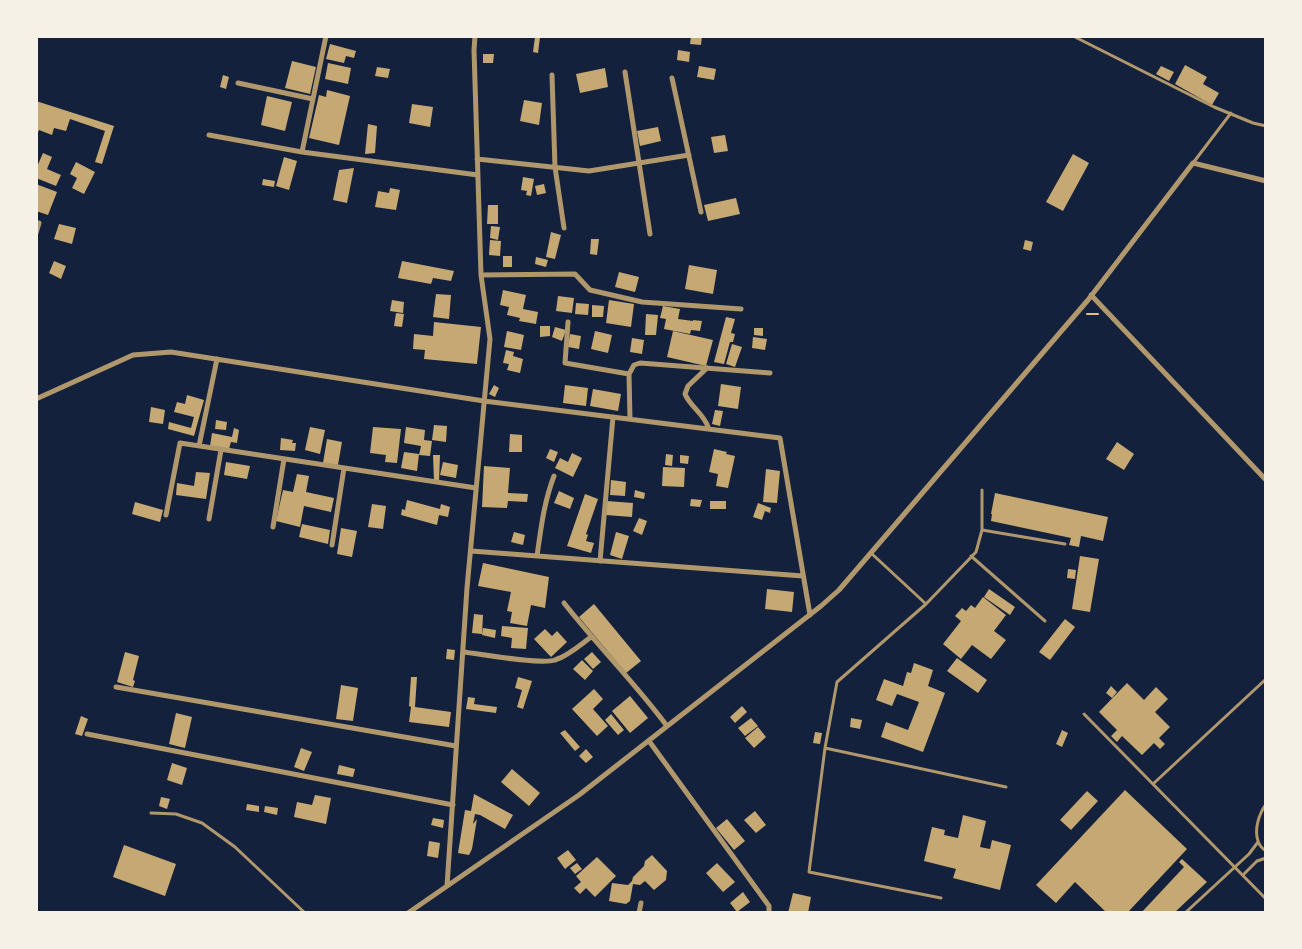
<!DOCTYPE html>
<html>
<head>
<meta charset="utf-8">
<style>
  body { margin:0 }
  #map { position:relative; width:1302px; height:949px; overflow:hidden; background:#14213d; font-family:"Playfair Display",serif }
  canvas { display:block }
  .frame { position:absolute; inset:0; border:38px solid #f6f1e7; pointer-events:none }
</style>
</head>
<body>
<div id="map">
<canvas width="1302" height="949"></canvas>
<div class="frame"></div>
</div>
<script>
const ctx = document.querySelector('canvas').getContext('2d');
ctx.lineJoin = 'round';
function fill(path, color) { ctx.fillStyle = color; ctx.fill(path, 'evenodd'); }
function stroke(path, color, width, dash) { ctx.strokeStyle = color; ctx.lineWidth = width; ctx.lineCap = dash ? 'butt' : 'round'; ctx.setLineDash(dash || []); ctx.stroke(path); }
fill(new Path2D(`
  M 691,36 L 702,36 L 701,45 L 690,44 Z
  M 535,37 L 540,37 L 538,53 L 533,52 Z
  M 330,44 L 356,51 L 354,58 L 346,56 L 344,63 L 326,59 Z
  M 678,50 L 690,52 L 689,62 L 677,60 Z
  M 483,54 L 494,54 L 493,63 L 483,63 Z
  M 292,61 L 316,67 L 310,94 L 285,88 Z
  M 328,63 L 351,68 L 348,84 L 325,79 Z
  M 1185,65 L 1207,77 L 1203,84 L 1219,93 L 1212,105 L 1175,84 Z
  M 699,66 L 716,69 L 714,80 L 697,77 Z
  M 1161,66 L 1174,72 L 1169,81 L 1156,74 Z
  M 377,67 L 390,69 L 388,78 L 375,76 Z
  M 605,68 L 608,87 L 580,93 L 576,74 Z
  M 223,75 L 229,77 L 226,89 L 220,87 Z
  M 327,90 L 350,96 L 339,145 L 309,138 L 319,95 L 326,97 Z
  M 267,96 L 292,102 L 285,131 L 261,125 Z
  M 524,100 L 542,103 L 539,125 L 520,121 Z
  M 36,101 L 114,126 L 102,164 L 95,162 L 105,131 L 70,119 L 66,131 L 54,128 L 52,135 L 39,130 L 36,137 Z
  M 412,104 L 433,107 L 430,127 L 409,123 Z
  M 368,124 L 377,126 L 375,153 L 365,154 Z
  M 658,127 L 661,141 L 640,146 L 637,131 Z
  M 725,135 L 728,151 L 714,153 L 711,137 Z
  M 43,153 L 52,157 L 47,169 L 61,175 L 56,186 L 36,178 L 36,169 Z
  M 1073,154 L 1089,163 L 1063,211 L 1046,202 Z
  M 284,157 L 297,161 L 289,190 L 276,186 Z
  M 76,162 L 95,172 L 84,194 L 72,188 L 77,178 L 70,174 Z
  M 354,168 L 347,203 L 333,200 L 339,170 Z
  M 523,177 L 534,179 L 531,196 L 526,195 L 527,191 L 521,190 Z
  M 263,179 L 275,181 L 274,187 L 262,185 Z
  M 36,184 L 57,192 L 48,215 L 36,211 Z
  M 544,184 L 546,193 L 537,195 L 535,186 Z
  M 390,188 L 400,190 L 396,210 L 375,207 L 378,191 L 389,193 Z
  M 736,198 L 740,214 L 708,221 L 704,205 Z
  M 488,205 L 498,205 L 498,224 L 487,224 Z
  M 59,224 L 76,228 L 72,244 L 54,239 Z
  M 491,226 L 500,227 L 498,240 L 490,238 Z
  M 551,232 L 561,235 L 555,259 L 546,257 Z
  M 591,239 L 599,239 L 597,255 L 590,254 Z
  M 490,240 L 501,241 L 500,256 L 489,255 Z
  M 1025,240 L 1033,242 L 1031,251 L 1023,249 Z
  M 503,256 L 512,256 L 512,267 L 503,267 Z
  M 536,257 L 548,260 L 546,267 L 535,264 Z
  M 54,261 L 66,266 L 61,279 L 49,273 Z
  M 402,261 L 454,271 L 451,281 L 433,278 L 431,284 L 398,278 Z
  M 689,265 L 717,270 L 713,294 L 685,289 Z
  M 619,272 L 639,277 L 635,292 L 615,287 Z
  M 503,290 L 526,295 L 523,309 L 538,312 L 536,324 L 519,321 L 520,318 L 507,315 L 509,307 L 500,305 Z
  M 436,294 L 451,295 L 449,319 L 433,317 Z
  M 558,296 L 574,298 L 572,313 L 556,311 Z
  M 392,300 L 404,302 L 403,313 L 390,311 Z
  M 609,300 L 634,304 L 631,327 L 606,323 Z
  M 576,303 L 589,304 L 588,315 L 575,314 Z
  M 592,305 L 604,306 L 603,317 L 592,317 Z
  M 663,306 L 680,309 L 678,319 L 693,321 L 693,320 L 702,321 L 700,331 L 691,330 L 690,334 L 664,329 L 666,319 L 660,318 Z
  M 396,313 L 404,314 L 402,327 L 394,326 Z
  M 646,314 L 658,315 L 656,335 L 645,335 Z
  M 726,317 L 735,319 L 731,333 L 735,334 L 733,342 L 730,342 L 724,364 L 714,362 Z
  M 434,322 L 481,327 L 477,364 L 424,359 L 425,350 L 413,349 L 414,334 L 433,336 Z
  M 540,326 L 550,326 L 550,336 L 540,337 Z
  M 555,327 L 566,330 L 562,341 L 552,337 Z
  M 754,328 L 763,328 L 763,336 L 754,335 Z
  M 507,331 L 524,335 L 521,350 L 504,347 Z
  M 595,331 L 612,335 L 608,353 L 591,349 Z
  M 673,331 L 713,340 L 706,366 L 667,357 Z
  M 570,334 L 581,336 L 579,349 L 568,347 Z
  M 753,337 L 767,339 L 765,350 L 752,348 Z
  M 632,338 L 644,340 L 642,354 L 630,352 Z
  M 732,344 L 742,347 L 735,367 L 726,364 Z
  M 506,350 L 514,352 L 513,356 L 523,359 L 520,373 L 507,370 L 509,364 L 503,363 Z
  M 721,384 L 741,387 L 738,409 L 718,406 Z
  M 494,385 L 499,388 L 495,397 L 489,394 Z
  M 565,385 L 588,388 L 586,406 L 563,403 Z
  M 593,389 L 621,394 L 618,411 L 590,406 Z
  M 187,395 L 204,400 L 194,436 L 168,429 L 169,422 L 191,428 L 194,417 L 174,412 L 177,402 L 185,404 Z
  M 151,407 L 165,410 L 163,424 L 149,422 Z
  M 715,410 L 723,411 L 720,426 L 712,424 Z
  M 216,420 L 227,422 L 226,430 L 215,429 Z
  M 434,425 L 447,426 L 446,442 L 432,440 Z
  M 310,427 L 325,430 L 320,454 L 305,450 Z
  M 373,427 L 401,429 L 397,463 L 385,462 L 386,455 L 370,453 Z
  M 406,427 L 425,430 L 424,440 L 432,441 L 430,456 L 419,455 L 421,446 L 404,443 Z
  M 234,428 L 239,430 L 237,443 L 231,442 L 229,449 L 210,446 L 212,433 L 232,437 Z
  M 510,434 L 522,435 L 522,452 L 509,452 Z
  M 281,438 L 293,440 L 292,443 L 296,443 L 295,451 L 280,450 Z
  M 327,439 L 342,442 L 338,465 L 323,463 Z
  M 1117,442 L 1134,454 L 1124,470 L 1106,459 Z
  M 550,449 L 558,452 L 554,462 L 546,458 Z
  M 714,449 L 727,452 L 726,454 L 735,456 L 728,488 L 716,486 L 718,474 L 709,472 Z
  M 404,452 L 419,454 L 417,471 L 401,468 Z
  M 572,453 L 582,458 L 573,477 L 555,468 L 560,458 L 568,462 Z
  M 666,454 L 673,455 L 672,466 L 665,465 Z
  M 433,455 L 440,455 L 439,482 L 434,481 Z
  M 680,455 L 689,456 L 688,464 L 680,463 Z
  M 226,462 L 250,466 L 247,479 L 224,475 Z
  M 443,462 L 458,465 L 456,478 L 440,475 Z
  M 484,466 L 510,468 L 508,493 L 528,494 L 527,502 L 508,501 L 507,508 L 482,507 Z
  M 663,467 L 685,468 L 684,487 L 662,486 Z
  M 766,469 L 780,471 L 777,503 L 763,502 Z
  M 196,472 L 210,473 L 206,499 L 176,495 L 177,483 L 194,486 Z
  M 297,474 L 309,476 L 306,492 L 334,498 L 331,512 L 304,506 L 300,527 L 276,521 L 283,490 L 293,492 Z
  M 611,480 L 626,482 L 625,496 L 610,495 Z
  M 635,490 L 645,493 L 644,499 L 634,497 Z
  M 559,491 L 574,498 L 570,509 L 554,503 Z
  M 995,493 L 1108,517 L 1103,541 L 1081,536 L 1079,547 L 1069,545 L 1071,538 L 991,521 L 992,514 L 991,514 Z
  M 585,494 L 598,499 L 586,534 L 588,535 L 586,541 L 594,543 L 591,553 L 567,546 Z
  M 691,499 L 702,500 L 700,507 L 690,506 Z
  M 407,500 L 440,509 L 441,504 L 450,507 L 448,517 L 439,515 L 437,525 L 401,515 L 402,509 L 405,510 Z
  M 607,501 L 633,503 L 632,517 L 606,515 Z
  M 710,501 L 726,501 L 726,509 L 710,509 Z
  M 135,502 L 163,510 L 160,522 L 132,514 Z
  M 758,503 L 771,508 L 770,513 L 765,511 L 762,520 L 753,517 Z
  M 372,504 L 386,506 L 383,529 L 368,527 Z
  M 639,518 L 647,521 L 642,535 L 633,531 Z
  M 302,524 L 330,530 L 328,544 L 299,537 Z
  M 341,528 L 357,531 L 352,557 L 337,554 Z
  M 514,532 L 525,535 L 523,545 L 511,542 Z
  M 616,532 L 629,536 L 622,559 L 610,555 Z
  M 1080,556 L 1099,559 L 1090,612 L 1072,609 Z
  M 483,563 L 549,577 L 545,608 L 531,605 L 527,626 L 510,623 L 512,612 L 507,611 L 511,592 L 478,586 Z
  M 1068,569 L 1076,570 L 1075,579 L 1067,578 Z
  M 767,589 L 794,592 L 792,612 L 765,609 Z
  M 989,589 L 1015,607 L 1010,615 L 984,597 Z
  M 983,597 L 1006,615 L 994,631 L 1006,640 L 991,659 L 972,645 L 961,659 L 943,644 L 961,621 L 955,616 L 962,608 L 966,611 L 971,605 L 975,608 Z
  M 594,604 L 641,661 L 626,673 L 579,617 Z
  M 474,614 L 483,615 L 482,634 L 472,633 Z
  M 1065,619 L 1075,627 L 1050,660 L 1039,652 Z
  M 502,626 L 528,628 L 526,649 L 511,648 L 512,638 L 501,636 Z
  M 483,628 L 496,630 L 495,638 L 482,635 Z
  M 545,629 L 552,636 L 557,631 L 567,642 L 551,657 L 534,639 Z
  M 447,649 L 455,650 L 454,660 L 446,659 Z
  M 125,652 L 139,656 L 133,680 L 135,681 L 133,687 L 117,682 Z
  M 592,652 L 601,662 L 593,669 L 584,659 Z
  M 957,658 L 987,680 L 978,693 L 947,671 Z
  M 582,660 L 593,671 L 585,680 L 573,669 Z
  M 914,663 L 933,670 L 928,686 L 945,693 L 923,752 L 881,737 L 886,722 L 908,730 L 919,702 L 897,694 L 892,706 L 876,700 L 884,679 L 903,686 L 907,672 L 911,673 Z
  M 411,677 L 417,677 L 415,707 L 451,712 L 449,727 L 409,722 L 411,707 L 409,706 Z
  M 518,677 L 532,681 L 523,709 L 517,707 L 522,690 L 515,688 Z
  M 1127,683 L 1144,700 L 1156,687 L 1168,699 L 1155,712 L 1170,727 L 1159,738 L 1165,744 L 1160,749 L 1154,743 L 1142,755 L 1122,736 L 1117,742 L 1111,736 L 1117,730 L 1099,712 Z
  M 341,685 L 358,688 L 353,721 L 336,719 Z
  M 1111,686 L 1117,692 L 1112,698 L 1106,693 Z
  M 594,689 L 603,699 L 593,709 L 608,726 L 597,736 L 572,709 Z
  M 630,696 L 648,718 L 630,733 L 612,711 Z
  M 468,697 L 475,698 L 474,704 L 497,707 L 496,713 L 466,709 Z
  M 742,706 L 747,712 L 735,723 L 730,717 Z
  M 176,713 L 192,717 L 185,748 L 169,744 Z
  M 611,714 L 624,730 L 618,735 L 605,720 Z
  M 81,716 L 88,719 L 82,736 L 75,734 Z
  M 751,718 L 758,726 L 745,736 L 738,728 Z
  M 851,718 L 862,720 L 860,729 L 850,727 Z
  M 758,727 L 766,737 L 754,748 L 745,738 Z
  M 565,730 L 580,747 L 575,751 L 560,733 Z
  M 1062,730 L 1068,733 L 1062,747 L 1056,744 Z
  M 815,732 L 822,733 L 820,744 L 813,743 Z
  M 301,748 L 312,752 L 304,771 L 294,767 Z
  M 586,749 L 593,757 L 586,763 L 579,756 Z
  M 172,763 L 187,768 L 182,785 L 167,780 Z
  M 339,765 L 355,769 L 353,777 L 337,774 Z
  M 512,769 L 540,793 L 529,806 L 501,782 Z
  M 1125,790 L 1187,849 L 1129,911 L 1131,913 L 1107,913 L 1075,882 L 1056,903 L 1036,885 Z
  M 1087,791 L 1098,801 L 1071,830 L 1060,820 Z
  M 474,794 L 513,815 L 505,829 L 480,815 L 475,814 L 473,824 L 477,819 L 472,849 L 469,855 L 458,853 L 465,810 L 471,811 Z
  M 315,795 L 331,798 L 326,824 L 294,817 L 297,802 L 312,805 Z
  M 161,797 L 170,799 L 167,809 L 159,806 Z
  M 247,804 L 259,806 L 259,812 L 246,810 Z
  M 265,806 L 278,808 L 277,815 L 264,812 Z
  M 755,811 L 766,825 L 756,833 L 744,820 Z
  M 963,815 L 986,821 L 980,847 L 990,849 L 992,840 L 1011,845 L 1000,890 L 953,878 L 956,869 L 924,861 L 932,827 L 945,830 L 944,835 L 958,838 Z
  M 433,818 L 444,820 L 443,828 L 431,825 Z
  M 727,819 L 745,841 L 734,850 L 716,828 Z
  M 429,841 L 440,843 L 438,858 L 427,856 Z
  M 124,845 L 176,864 L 165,896 L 113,877 Z
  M 568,850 L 576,860 L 565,869 L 557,858 Z
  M 652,855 L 667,871 L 666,880 L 654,890 L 645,881 L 640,885 L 633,884 L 630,901 L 626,904 L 609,901 L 612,883 L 628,885 L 632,881 L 633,877 L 644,866 L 645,861 Z
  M 597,857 L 616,876 L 595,897 L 586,888 L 580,894 L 574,888 L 581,882 L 576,876 Z
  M 1182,859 L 1207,882 L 1174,913 L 1141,913 L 1184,867 L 1179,862 Z
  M 577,863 L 582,869 L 575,874 L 570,868 Z
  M 717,863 L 735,882 L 723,892 L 706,873 Z
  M 743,892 L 750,902 L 737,912 L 730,903 Z
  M 793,893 L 811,897 L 808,913 L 788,913 Z`), '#c6a872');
stroke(new Path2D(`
  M 1087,314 L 1098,314`), '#e5c07b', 2);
stroke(new Path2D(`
  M 1073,36 L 1214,107 L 1253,123 L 1266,126
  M 1193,163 L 1231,113
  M 982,530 L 1065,544
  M 871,553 L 926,604 L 837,682 L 825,748 L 1006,787
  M 971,556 L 1045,621
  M 926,604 L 976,552 L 982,530 L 982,490
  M 1084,714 L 1266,899
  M 825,748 L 809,872 L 941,898
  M 1153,784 L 1266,679
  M 1266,804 C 1259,814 1254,829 1258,841 C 1259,845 1263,849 1266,851
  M 151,813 L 176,814 L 202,823 L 235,847 L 305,913
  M 1243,875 L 1257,861 L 1266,858
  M 1185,913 L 1249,854 L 1258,842`), '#b1986c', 3);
stroke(new Path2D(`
  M 326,36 L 302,152 L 478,175
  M 625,72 L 650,234
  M 552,75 L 555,167 L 564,228
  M 672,78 L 701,212
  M 238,83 L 313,99
  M 209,135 L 302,152
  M 477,159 L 589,171 L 689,155
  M 36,223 L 39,223 L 36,233
  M 481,275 L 575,274 L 590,290 L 642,302 L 741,309
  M 1091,295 L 1266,480
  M 568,322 L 565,363 L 629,374 L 630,419
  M 707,368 L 688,386 L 685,394 C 691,408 703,412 709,429
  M 629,374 L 634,365 L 640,363 L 770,373
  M 36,399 L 133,355 L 171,352 L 484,401 L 780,438 L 810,615
  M 199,446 L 217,359
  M 166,515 L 180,443 L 476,488
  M 209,519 L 221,450
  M 273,527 L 284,459
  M 332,545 L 344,468
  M 471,551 L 803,576
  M 537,556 C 541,528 544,502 554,476
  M 600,561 L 613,417
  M 564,603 C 597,645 635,683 667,726
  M 463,652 C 481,654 541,665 555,660 C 568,656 580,645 591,637
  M 116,687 L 456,746
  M 87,734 L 453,805
  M 649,741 L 769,906 L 769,913
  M 447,886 L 467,588 L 490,339 L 481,275 L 474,50 L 475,36
  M 408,913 L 579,795 L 821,606 L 839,590 L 1088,300 L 1193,163 L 1266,181
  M 639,913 L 641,903`), '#b1986c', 5);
</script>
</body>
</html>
